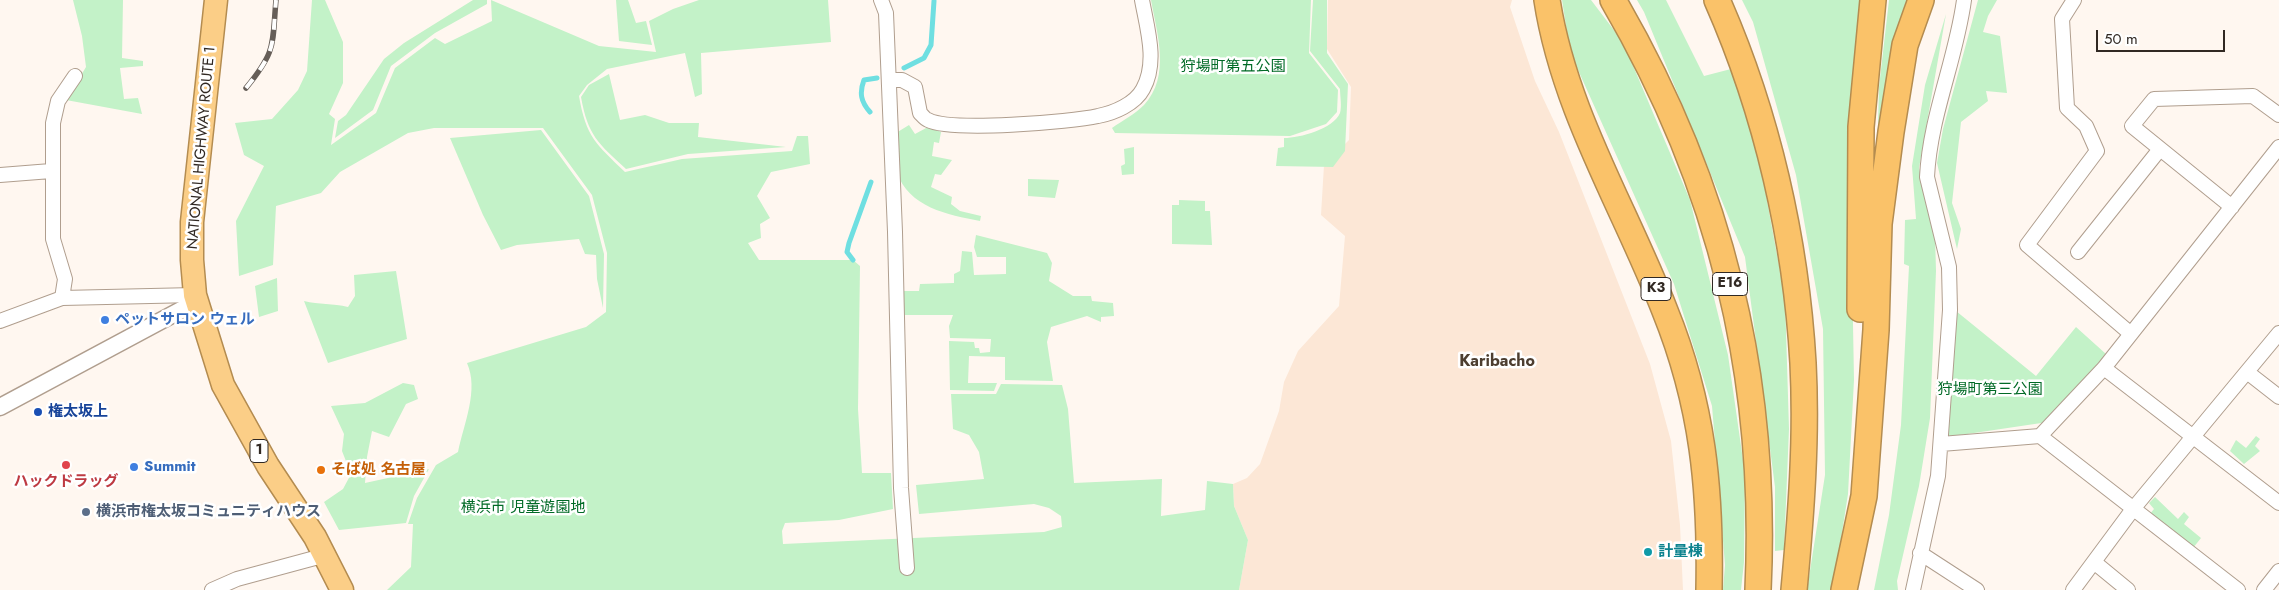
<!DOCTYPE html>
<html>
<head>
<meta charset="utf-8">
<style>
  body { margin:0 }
  #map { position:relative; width:2279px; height:590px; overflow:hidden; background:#fff7f0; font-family:Jost,sans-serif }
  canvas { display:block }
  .scale { position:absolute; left:2096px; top:30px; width:129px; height:22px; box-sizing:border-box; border:2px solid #312923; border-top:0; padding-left:6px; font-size:15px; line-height:18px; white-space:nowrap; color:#312923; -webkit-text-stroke:4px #fff; paint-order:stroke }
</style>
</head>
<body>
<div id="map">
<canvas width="2279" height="590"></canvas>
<div class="scale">50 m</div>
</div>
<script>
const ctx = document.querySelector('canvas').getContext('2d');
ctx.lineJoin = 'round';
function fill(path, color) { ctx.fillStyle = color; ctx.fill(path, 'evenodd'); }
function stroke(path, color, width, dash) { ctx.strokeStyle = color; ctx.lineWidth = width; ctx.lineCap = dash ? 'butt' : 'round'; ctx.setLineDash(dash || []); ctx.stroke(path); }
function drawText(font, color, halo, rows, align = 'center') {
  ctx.font = font + ' Jost,"Noto Sans JP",sans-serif'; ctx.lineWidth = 5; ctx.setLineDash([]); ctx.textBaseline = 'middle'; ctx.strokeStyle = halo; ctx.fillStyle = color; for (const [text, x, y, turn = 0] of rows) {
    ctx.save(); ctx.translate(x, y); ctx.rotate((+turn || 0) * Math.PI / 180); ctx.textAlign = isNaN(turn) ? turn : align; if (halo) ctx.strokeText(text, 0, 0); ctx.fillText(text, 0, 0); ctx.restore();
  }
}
fill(new Path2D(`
  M 1328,0 L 1512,0 L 1510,7 L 1535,81 L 1559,132 L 1650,364 L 1671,441 L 1680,525 L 1683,590 L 1239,590 L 1248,540 L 1234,506 L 1233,484 L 1247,478 L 1260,464 L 1279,411 L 1284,382 L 1298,351 L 1339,306 L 1345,236 L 1321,215 L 1324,165 L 1349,140 L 1351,87 L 1327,49 Z`), '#fce7d6');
fill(new Path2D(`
  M 73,0 L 123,0 L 122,58 L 143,61 L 143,66 L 120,68 L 124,99 L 138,98 L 142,114 L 66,100 L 86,67 L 82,36 Z
  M 312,0 L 325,0 L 343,42 L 343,83 L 329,114 L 335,119 L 331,145 L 376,113 L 395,68 L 435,38 L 445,44 L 492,21 L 491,0 L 599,46 L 656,52 L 649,21 L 673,9 L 699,0 L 828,0 L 831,42 L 701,53 L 702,94 L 695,97 L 685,53 L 607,69 L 587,85 L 579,96 C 586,137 596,144 625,172 L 682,159 L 792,151 L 797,136 L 808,136 L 810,164 L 771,172 L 757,196 L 770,218 L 760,224 L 761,238 L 748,243 L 759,260 L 853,260 L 860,266 L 858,409 L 862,473 L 891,473 L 893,509 L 839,520 L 785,523 L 782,531 L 783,544 L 1044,532 L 1062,527 L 1061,516 L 1049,508 L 1034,504 L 919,514 L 916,485 L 984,479 L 979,452 L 969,435 L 953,429 L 951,394 L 996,394 L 1001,384 L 1062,385 L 1068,409 L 1074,483 L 1162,479 L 1161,516 L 1205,510 L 1207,481 L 1233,484 L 1234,506 L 1248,540 L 1239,590 L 387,590 L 411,567 L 413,524 L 408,524 L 417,498 L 436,465 L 458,452 C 464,423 479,390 467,363 L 586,327 L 606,312 L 607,253 L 592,195 L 543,128 L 434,128 L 408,133 L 340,172 L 321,193 L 276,206 L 273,265 L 239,276 L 236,221 L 264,166 L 244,155 L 235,123 L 272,119 L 298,90 L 307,71 Z
  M 473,0 L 487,0 L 487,4 L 435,33 L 391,66 L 373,110 L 335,138 L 338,121 L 346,115 L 384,59 L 404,43 Z
  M 616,0 L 628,0 L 636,23 L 646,21 L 652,45 L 619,41 Z
  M 1151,0 L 1311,0 L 1309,53 L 1338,90 L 1337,112 L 1326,124 L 1290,136 L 1115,133 L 1112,128 C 1122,121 1135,114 1144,105 C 1171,76 1157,34 1151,0 Z
  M 1313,0 L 1327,0 L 1327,53 L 1348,84 L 1345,151 L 1333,167 L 1276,166 L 1278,148 L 1284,147 L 1284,138 C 1300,138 1333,129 1340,113 C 1342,107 1340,95 1340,89 L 1310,51 Z
  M 1562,0 L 1591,0 L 1623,42 L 1690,200 L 1728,355 L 1745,474 L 1744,562 L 1741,590 L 1723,590 L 1725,565 L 1712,406 L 1674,284 L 1570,52 Z
  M 1637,0 L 1666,0 L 1704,76 L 1731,69 L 1759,157 L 1785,298 L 1789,429 L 1784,550 L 1775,551 L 1775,487 L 1745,257 L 1644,12 Z
  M 1742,0 L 1864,0 L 1852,269 L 1854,380 L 1848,494 L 1833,590 L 1807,590 L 1825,475 L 1823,329 L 1796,175 L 1753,22 Z
  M 1889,0 L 1912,0 L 1876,196 L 1879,87 Z
  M 1978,0 L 1997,0 L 1988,16 L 1983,32 L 2000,36 L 2007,93 L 1986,91 L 1988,101 L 1961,122 L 1952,203 L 1961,229 L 1957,249 L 1937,163 L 1943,129 Z
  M 1946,14 L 1919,168 L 1935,235 L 1936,271 L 1930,418 L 1919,486 L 1897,581 L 1898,590 L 1874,590 L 1889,515 L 1901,425 L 1909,266 L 1904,264 L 1905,220 L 1916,219 L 1912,166 L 1925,85 Z
  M 609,74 L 620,120 L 645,115 L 669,123 L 699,123 L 698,137 L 786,147 L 688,154 L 626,169 C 598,143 588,136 581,97 L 589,85 Z
  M 909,125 L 915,134 L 928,127 L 941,132 L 939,143 L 934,142 L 932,156 L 952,160 L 941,175 L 935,174 L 931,187 L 952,197 L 951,204 L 960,211 L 981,216 L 980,221 C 948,215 908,207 897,172 C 893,161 896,145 896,133 Z
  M 541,130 L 589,196 L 604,254 L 603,308 L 597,279 L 596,255 L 585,254 L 579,239 L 517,245 L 501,250 L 483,215 L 450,138 Z
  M 1134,147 L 1134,174 L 1122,175 L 1121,166 L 1125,164 L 1124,149 Z
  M 1028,179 L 1059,180 L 1055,198 L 1028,196 Z
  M 1179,200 L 1205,201 L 1205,211 L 1210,211 L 1212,245 L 1172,244 L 1172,205 L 1179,205 Z
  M 976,235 L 1047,253 L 1052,263 L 1049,281 L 1073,296 L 1091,296 L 1092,301 L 1113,303 L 1114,316 L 1101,317 L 1101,322 L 1087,316 L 1051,327 L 1047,342 L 1053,381 L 1005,380 L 1005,357 L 969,356 L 968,383 L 997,383 L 994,391 L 950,390 L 949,341 L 974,342 L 975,348 L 979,348 L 980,353 L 990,352 L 991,339 L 950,338 L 949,326 L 953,315 L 902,315 L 901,291 L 919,291 L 920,284 L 954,283 L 954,274 L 960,271 L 962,251 L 972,252 L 974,275 L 1006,274 L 1006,257 L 977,257 L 974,247 Z
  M 396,271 L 407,339 L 328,363 L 304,301 C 319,305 333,303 348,307 L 355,296 L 354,275 Z
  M 277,278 L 278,311 L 259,317 L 255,286 Z
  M 1956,311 L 2036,376 L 2076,327 L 2106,354 L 2048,422 L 1947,437 Z
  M 403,383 L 414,385 L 418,399 L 406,404 L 389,437 L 372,431 L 367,457 L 365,483 L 429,469 L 414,496 L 406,523 L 339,530 L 324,502 L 343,489 L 351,474 L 342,451 L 344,434 L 331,406 L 365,403 Z
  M 2256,436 L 2260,439 L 2255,446 L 2260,451 L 2244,464 L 2230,451 L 2236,440 L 2246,448 Z
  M 2155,497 L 2178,519 L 2184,512 L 2189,517 L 2184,524 L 2201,538 L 2193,548 L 2149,515 L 2154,509 L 2149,503 Z`), '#c3f2c8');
stroke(new Path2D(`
  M 904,68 L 924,58 L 931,45 L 934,1
  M 870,112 C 861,102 859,93 864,80 L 877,78
  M 853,260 L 847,252 L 849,243 L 871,182`), '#6fdfe1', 5);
const minor = new Path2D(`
  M 881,0 L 886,13 L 895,232 L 901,488 L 907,568
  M 2074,0 L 2062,19 L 2067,108 L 2086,126 L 2097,151 L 2027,245 L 2131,334
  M 889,80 L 902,80 L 915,87 L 920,113 C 922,115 925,119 928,120 C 951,132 1071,122 1098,116 C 1114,113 1135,104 1143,89 C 1158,62 1147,28 1142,0
  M 0,175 L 51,171
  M 2232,207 L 2132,126 L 2154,99 L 2253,96 L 2279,115
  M 2078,252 L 2160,149
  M 62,298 L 65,279 L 53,239 L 53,123 L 58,101 L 75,76
  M 0,321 L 62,298 L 195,295
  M 2104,368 L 2279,503
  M 2247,372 L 2279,397
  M 2040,436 L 2238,590
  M 1941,444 L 2040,436 L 2104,368 L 2279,147
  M 1920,553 L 1977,590
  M 2094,562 L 2128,590
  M 212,590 L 237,579 L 326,555
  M 1913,590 L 1938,476 L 1950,310 L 1949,267 L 1927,177 C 1930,116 1956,60 1964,0
  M 2073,590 L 2133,509 L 2279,333
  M 2264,590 L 2279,571`);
const tertiary = new Path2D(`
  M 0,407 L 196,302`);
const trunk = new Path2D(`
  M 216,0 L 192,222 L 192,260 L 195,295 L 223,385 L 268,466 L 315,537 L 342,590`);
const motorway = new Path2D(`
  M 1547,0 C 1564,111 1625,208 1665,311 C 1703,405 1711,490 1709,590
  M 1613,0 C 1721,185 1768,377 1758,590
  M 1717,0 C 1767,113 1796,240 1803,363 C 1807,439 1801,515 1794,590
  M 1860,309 L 1861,127 L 1873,0
  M 1844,590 L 1864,496 L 1876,330 L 1879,224 L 1891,132 L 1905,45 L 1921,0`);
stroke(minor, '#b09e8e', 16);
stroke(tertiary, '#b09e8e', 19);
stroke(trunk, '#b48c50', 25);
stroke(motorway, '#b48c50', 28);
stroke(minor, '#fff', 14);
stroke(tertiary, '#fff', 16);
stroke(trunk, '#fbce87', 22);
stroke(motorway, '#fac269', 25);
const rail = new Path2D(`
  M 246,88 C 277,50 272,45 276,0`);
stroke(rail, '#665e58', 5.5);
stroke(rail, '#fff', 4, [11]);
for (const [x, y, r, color] of [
  [105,320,5,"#3f7fe0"],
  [38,412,5,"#1a4fb4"],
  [66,465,5,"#e0444e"],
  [134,467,5,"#3f7fe0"],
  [321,470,5,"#e8710a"],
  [86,512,5,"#5c6f8a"],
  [1648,552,5,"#0f9aa8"]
]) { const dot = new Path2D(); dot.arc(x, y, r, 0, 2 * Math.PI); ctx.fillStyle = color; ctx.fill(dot); stroke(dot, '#fff', 2); }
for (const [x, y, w] of [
  [1730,284,35],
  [1656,289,30],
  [259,451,18]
]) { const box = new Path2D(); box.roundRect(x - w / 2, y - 11.5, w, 23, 4); ctx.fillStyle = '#fff'; ctx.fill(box); stroke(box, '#312923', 1); }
drawText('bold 14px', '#312923', null, [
  ["E16",1730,284],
  ["K3",1656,289],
  ["1",259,451]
]);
drawText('15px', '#016a26', '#fff', [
  ["狩場町第五公園",1233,67],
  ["狩場町第三公園",1990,390],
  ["横浜市 児童遊園地",523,508]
]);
drawText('15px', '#312923', '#fff', [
  ["NATIONAL HIGHWAY ROUTE 1",202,148,-85]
]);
drawText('bold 15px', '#366cbe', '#fff', [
  ["ペットサロン ウェル",115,320],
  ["Summit",144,467]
], 'left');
drawText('bold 15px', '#164399', '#fff', [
  ["権太坂上",48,412]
], 'left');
drawText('bold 15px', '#c56008', '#fff', [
  ["そば処 名古屋",331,470]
], 'left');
drawText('bold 15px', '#be3a42', '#fff', [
  ["ハックドラッグ",66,482]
]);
drawText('bold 15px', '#4e5e75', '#fff', [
  ["横浜市権太坂コミュニティハウス",96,512]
], 'left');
drawText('bold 15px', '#0d838f', '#fff', [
  ["計量棟",1658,552]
], 'left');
drawText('bold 16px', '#4d3e30', '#fff', [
  ["Karibacho",1497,362]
]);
</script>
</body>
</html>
